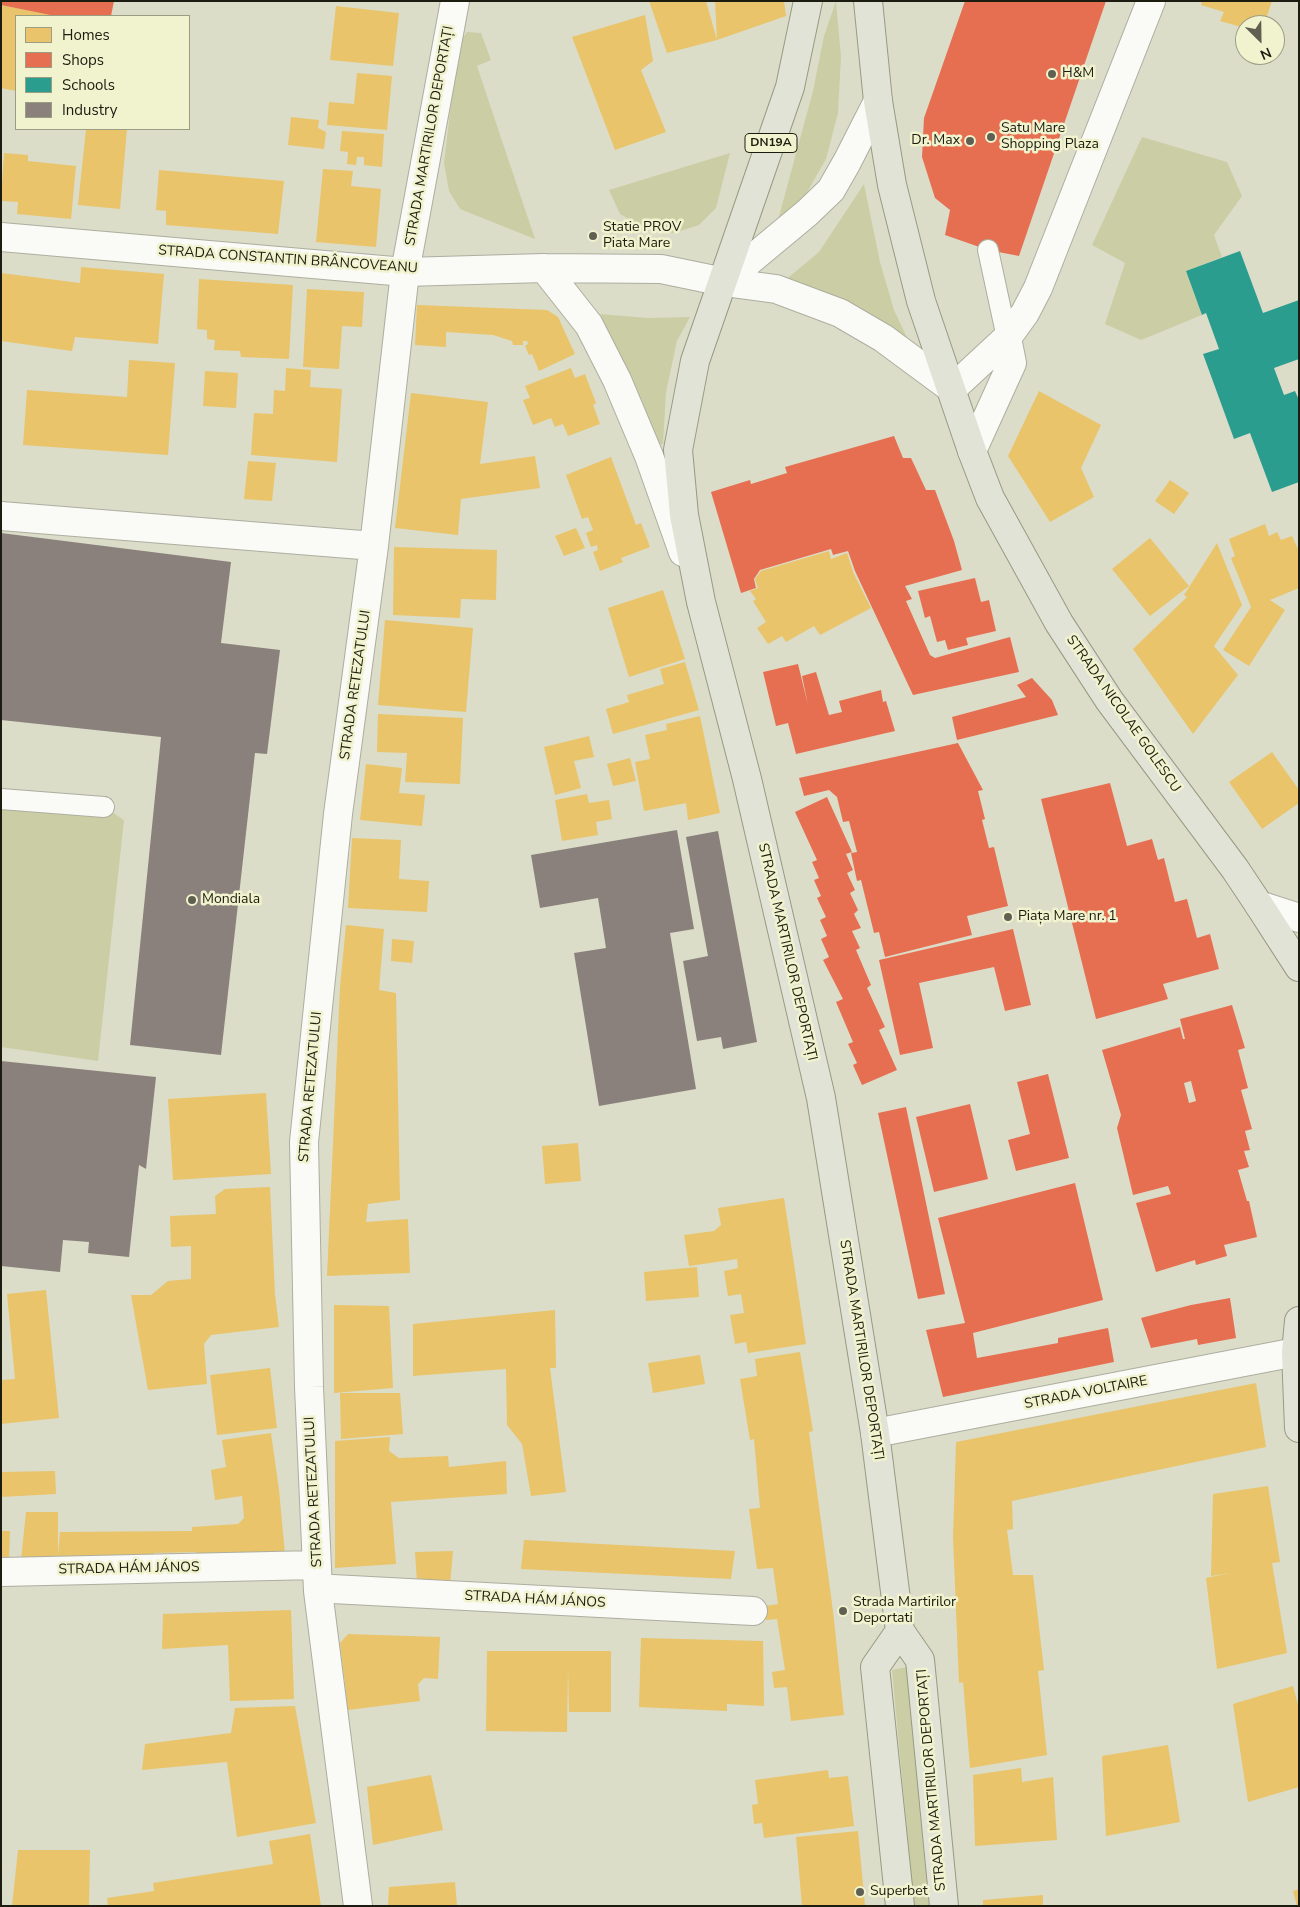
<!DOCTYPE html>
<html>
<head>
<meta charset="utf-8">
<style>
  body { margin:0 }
  #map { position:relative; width:1300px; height:1907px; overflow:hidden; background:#dbddc9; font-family:"Nunito Sans",sans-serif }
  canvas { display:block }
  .frame { position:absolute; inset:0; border:2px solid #1c1d10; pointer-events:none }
  .legend { position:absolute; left:15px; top:15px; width:175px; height:115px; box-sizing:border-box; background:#f0f3ce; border:1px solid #9b9d82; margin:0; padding:6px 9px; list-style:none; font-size:15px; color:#1c1d10 }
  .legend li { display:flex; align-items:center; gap:10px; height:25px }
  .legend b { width:25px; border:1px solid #9b9d82 }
  .north { position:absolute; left:1235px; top:15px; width:50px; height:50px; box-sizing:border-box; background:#f0f3ce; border:1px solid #9b9d82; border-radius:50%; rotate:157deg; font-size:14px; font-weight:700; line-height:20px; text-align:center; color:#1c1d10 }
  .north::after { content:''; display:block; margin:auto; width:18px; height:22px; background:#5f6051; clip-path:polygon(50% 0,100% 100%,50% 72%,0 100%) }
</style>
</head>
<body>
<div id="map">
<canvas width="1300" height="1907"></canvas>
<div class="frame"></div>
<ul class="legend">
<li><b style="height:14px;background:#e9c46a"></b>Homes</li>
<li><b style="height:14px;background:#e76f51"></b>Shops</li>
<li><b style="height:14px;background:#2a9d8f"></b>Schools</li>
<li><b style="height:14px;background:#8a817c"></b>Industry</li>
</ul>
<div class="north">N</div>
</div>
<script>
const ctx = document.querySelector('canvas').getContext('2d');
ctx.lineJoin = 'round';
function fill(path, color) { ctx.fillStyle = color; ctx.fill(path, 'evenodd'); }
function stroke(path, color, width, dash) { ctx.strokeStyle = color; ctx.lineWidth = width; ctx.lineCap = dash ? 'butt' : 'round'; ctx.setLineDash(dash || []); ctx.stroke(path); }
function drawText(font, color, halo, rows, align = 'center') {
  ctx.font = font + ' "Nunito Sans",sans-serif'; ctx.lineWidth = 5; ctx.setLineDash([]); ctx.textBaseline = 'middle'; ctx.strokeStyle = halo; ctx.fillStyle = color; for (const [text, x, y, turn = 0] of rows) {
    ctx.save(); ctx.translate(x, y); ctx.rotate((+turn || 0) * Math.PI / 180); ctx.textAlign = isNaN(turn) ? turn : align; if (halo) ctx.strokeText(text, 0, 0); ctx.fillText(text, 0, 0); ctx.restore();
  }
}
fill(new Path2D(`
  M 836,1 L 841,57 L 838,113 L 826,159 L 801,203 L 775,231 L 813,91 L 824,36 Z
  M 467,32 L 481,33 L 491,60 L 477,66 L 535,239 L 460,209 L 449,191 L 444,163 L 458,44 Z
  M 1142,137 L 1227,162 L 1242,196 L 1214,235 L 1222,257 L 1186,271 L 1202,315 L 1141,340 L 1105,324 L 1125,263 L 1092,245 Z
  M 730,153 L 716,208 L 699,225 L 674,233 L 645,228 L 620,214 L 609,190 Z
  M 864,184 L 880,262 L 894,310 L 916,357 L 783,282 L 819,252 Z
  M 600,314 L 648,318 L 690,317 L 677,341 L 666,392 L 663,444 L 655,445 L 635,386 Z
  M 1,799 L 104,807 L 124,820 L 98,1061 L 1,1047 Z
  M 907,1667 L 929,1906 L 914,1906 L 892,1670 Z`), '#cbcea4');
fill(new Path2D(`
  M 649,1 L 706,1 L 717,40 L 715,1 L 784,1 L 786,16 L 717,40 L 667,53 Z
  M 1202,1 L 1272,1 L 1264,25 L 1245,25 L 1245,28 L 1220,21 L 1224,12 L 1201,5 Z
  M 1,5 L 51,15 L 16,16 L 16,91 L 1,88 Z
  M 336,6 L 399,13 L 393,66 L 330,60 Z
  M 645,15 L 653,61 L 641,70 L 666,132 L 615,150 L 572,37 Z
  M 357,73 L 392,76 L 387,130 L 327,125 L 329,102 L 354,104 Z
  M 291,117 L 319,120 L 318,128 L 326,132 L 324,149 L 288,145 Z
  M 86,129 L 127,129 L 120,209 L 78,205 Z
  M 342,131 L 384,134 L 382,167 L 364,165 L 364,157 L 357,157 L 356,165 L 347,164 L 348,152 L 340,151 Z
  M 4,153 L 28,155 L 28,161 L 76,166 L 71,219 L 17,214 L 18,202 L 1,201 Z
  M 323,169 L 353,171 L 351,186 L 381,189 L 376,247 L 316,242 Z
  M 159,170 L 284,181 L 278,234 L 166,225 L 166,211 L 156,210 Z
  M 81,267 L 164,274 L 158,344 L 75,337 L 72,351 L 1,341 L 1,273 L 80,283 Z
  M 199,279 L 293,285 L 289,359 L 241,357 L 240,351 L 214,350 L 215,340 L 207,339 L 207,330 L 197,329 Z
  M 307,289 L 364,292 L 362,327 L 342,326 L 339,369 L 303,367 Z
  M 417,305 L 547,310 L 558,317 L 575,354 L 539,371 L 532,354 L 529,355 L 525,346 L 528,344 L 527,341 L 523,341 L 523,345 L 513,345 L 512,341 L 493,335 L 446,332 L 446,347 L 415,345 Z
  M 129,360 L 175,363 L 168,455 L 23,445 L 27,390 L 127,397 Z
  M 286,368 L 311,370 L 310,387 L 342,389 L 337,462 L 251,455 L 254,413 L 273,414 L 274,390 L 285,391 Z
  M 571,368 L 575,378 L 585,374 L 596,403 L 593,405 L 600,424 L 568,436 L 563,424 L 555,427 L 551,418 L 533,425 L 523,400 L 530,398 L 525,386 Z
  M 205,371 L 238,373 L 236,408 L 203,406 Z
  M 1039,391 L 1101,425 L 1081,468 L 1094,497 L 1050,522 L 1008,456 Z
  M 411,393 L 488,402 L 480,464 L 535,456 L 540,488 L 461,499 L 458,535 L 395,528 Z
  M 611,457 L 636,525 L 641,523 L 650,547 L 621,558 L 623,562 L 600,571 L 593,552 L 598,550 L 597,545 L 591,547 L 586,533 L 593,530 L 588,517 L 582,519 L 566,475 Z
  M 248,461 L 276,463 L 272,501 L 244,499 Z
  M 1170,480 L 1189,493 L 1174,514 L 1155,501 Z
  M 1265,524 L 1269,536 L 1277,532 L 1281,540 L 1292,536 L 1299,551 L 1299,588 L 1270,600 L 1285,610 L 1249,666 L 1223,650 L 1251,607 L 1231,558 L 1235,556 L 1229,539 Z
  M 576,528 L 585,548 L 564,556 L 555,536 Z
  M 1150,538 L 1189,586 L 1150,616 L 1112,569 Z
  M 1217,543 L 1242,605 L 1214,646 L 1238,675 L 1193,734 L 1133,649 L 1187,597 L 1184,595 Z
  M 394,547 L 497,550 L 496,600 L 461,599 L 460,618 L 393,615 Z
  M 829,551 L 831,559 L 847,553 L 854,574 L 871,608 L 820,635 L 814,626 L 786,642 L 782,636 L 768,644 L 757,628 L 766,622 L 753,601 L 756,599 L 750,591 L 758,588 L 755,579 L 761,571 Z
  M 663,590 L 685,659 L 629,677 L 608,608 Z
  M 385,620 L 473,628 L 466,712 L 378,705 Z
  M 685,662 L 699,710 L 613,734 L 606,709 L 629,702 L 627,695 L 664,684 L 660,669 Z
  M 378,714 L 463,718 L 460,784 L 405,782 L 407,753 L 377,752 Z
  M 700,716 L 720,813 L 688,820 L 686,803 L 644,811 L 635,762 L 650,759 L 645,735 L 667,730 L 666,724 Z
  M 589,736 L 594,757 L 574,761 L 581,788 L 555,795 L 544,747 Z
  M 1272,752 L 1299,790 L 1299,803 L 1262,829 L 1229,782 Z
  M 630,758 L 636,781 L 613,786 L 607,764 Z
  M 366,764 L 402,768 L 399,793 L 425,795 L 422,826 L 360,820 Z
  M 587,794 L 589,803 L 609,800 L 612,819 L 596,822 L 598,835 L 562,841 L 555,800 Z
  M 352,838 L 401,840 L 399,879 L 429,881 L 427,912 L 348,908 Z
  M 346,925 L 384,929 L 379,990 L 396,993 L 400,1200 L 368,1204 L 366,1222 L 408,1219 L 410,1273 L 327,1276 L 340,987 Z
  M 392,939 L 414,941 L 412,963 L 391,961 Z
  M 266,1093 L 271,1174 L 173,1180 L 168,1099 Z
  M 578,1143 L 581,1181 L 545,1184 L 542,1146 Z
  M 270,1187 L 275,1294 L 279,1327 L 211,1335 L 204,1344 L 207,1384 L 148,1390 L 131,1295 L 151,1295 L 168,1281 L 191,1279 L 191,1246 L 171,1247 L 170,1216 L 216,1214 L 215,1196 L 225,1189 Z
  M 784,1198 L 806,1344 L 748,1353 L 746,1342 L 735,1344 L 730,1315 L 744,1313 L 741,1294 L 728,1296 L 724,1271 L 738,1268 L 737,1259 L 689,1266 L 684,1235 L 714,1231 L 721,1225 L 718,1208 Z
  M 697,1267 L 699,1297 L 646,1301 L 644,1272 Z
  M 46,1290 L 59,1418 L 1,1424 L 1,1380 L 15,1379 L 7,1294 Z
  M 334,1305 L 389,1306 L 393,1388 L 334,1393 Z
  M 555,1310 L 556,1368 L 550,1368 L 566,1492 L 531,1496 L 522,1444 L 507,1425 L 506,1369 L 413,1376 L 413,1324 Z
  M 800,1352 L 813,1431 L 809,1432 L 833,1611 L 844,1715 L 791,1721 L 787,1687 L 774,1688 L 772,1672 L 785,1670 L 777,1619 L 766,1620 L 765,1606 L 778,1604 L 773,1568 L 757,1569 L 749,1509 L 760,1508 L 754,1439 L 750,1440 L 740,1379 L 757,1376 L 755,1359 Z
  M 700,1355 L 705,1384 L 653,1393 L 648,1363 Z
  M 270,1368 L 277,1428 L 217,1435 L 210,1375 Z
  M 1256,1383 L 1266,1447 L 1012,1501 L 1013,1529 L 1007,1530 L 1013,1575 L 1033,1575 L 1044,1670 L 1038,1671 L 1047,1755 L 970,1768 L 963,1682 L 959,1683 L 953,1537 L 956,1442 Z
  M 340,1393 L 400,1393 L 403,1434 L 341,1439 Z
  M 271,1433 L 279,1490 L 285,1554 L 197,1556 L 196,1552 L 154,1553 L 154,1558 L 21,1560 L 26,1512 L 58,1512 L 58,1555 L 60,1532 L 192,1531 L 192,1527 L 238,1524 L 244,1518 L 242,1496 L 215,1500 L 211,1470 L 226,1467 L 222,1440 Z
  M 390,1437 L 389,1451 L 399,1458 L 448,1456 L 449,1467 L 506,1461 L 507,1494 L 391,1502 L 396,1564 L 335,1568 L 335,1441 Z
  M 55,1471 L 56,1494 L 1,1497 L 1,1472 Z
  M 1268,1486 L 1280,1562 L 1272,1563 L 1287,1653 L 1217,1669 L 1206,1578 L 1229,1573 L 1211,1576 L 1213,1494 Z
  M 1,1531 L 10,1531 L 9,1560 L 1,1560 Z
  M 524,1540 L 735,1551 L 731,1579 L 521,1569 Z
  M 453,1551 L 450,1584 L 417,1582 L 415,1552 Z
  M 291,1610 L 294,1699 L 230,1701 L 228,1645 L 162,1649 L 163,1614 Z
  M 348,1634 L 440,1637 L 438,1679 L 424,1678 L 418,1684 L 420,1701 L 348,1710 L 340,1643 Z
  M 641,1638 L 763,1641 L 764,1706 L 727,1704 L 727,1711 L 639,1707 Z
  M 487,1651 L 611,1651 L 611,1712 L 569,1712 L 568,1668 L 567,1732 L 486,1731 Z
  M 1293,1686 L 1299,1708 L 1299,1787 L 1248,1802 L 1233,1704 Z
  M 295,1706 L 316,1823 L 237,1837 L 227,1762 L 142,1770 L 145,1744 L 231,1733 L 235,1708 Z
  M 1168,1745 L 1180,1822 L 1106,1836 L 1102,1756 Z
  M 1021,1768 L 1022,1782 L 1053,1777 L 1057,1840 L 975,1846 L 973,1775 Z
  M 828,1770 L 829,1778 L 848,1776 L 854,1826 L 764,1838 L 762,1823 L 754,1824 L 752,1805 L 758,1804 L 755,1780 Z
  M 431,1775 L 443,1830 L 373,1845 L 367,1787 Z
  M 858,1831 L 865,1906 L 802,1906 L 796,1837 Z
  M 310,1834 L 321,1906 L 108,1906 L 107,1898 L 154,1891 L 153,1883 L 273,1864 L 269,1841 Z
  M 18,1850 L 90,1850 L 89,1906 L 12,1906 Z
  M 455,1882 L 457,1906 L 388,1906 L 389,1887 Z
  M 1299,1889 L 1299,1906 L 1297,1906 L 1293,1891 Z
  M 1043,1895 L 1043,1906 L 983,1906 L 983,1900 Z`), '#e9c46a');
fill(new Path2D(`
  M 1,1 L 114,1 L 111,16 L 55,16 L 1,5 Z
  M 965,1 L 1106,1 L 1019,256 L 988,250 L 945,235 L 950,210 L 935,198 L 922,157 L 924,118 Z
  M 894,436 L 903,458 L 911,458 L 926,490 L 935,490 L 954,541 L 962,570 L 905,586 L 912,599 L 906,601 L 930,655 L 935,658 L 1010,637 L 1019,672 L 913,695 L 855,571 L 848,551 L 833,555 L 831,549 L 760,570 L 754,579 L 756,588 L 741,593 L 711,492 L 750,480 L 751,484 L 787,473 L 785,467 Z
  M 975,578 L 981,602 L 989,600 L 996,631 L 966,638 L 968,645 L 948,650 L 945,640 L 937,642 L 930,616 L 925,618 L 918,591 Z
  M 798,664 L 808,705 L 802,676 L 816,672 L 829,715 L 842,712 L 839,701 L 881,690 L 883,702 L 886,701 L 895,731 L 796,754 L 788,723 L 776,726 L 763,672 Z
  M 1032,678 L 1052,700 L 1058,715 L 957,740 L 952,717 L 1026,697 L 1017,685 Z
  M 958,743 L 983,790 L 978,791 L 985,819 L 982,820 L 989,848 L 994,847 L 1008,906 L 967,916 L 972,935 L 885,957 L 879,932 L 874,933 L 861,880 L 857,881 L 851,853 L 857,852 L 849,821 L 843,822 L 837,797 L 829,790 L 804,796 L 799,778 Z
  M 1110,783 L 1127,846 L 1152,839 L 1158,860 L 1164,858 L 1175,902 L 1187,899 L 1197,938 L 1210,934 L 1219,969 L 1163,984 L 1168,999 L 1096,1019 L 1041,799 Z
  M 827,797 L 852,852 L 846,854 L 853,870 L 847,873 L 855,890 L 850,893 L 858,910 L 854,914 L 861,928 L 852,931 L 860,948 L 856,950 L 871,985 L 867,988 L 885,1027 L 879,1030 L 897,1070 L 862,1085 L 853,1065 L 857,1063 L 848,1044 L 853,1042 L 836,1002 L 843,999 L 823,960 L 829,957 L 821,939 L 827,936 L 820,920 L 826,917 L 817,898 L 821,896 L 814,880 L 819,878 L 812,862 L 817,860 L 795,812 Z
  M 1013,929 L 1031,1005 L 1005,1011 L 994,967 L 919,983 L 933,1048 L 900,1055 L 879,960 Z
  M 1232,1005 L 1245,1048 L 1238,1050 L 1248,1088 L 1241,1090 L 1252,1129 L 1245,1131 L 1250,1150 L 1244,1151 L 1249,1167 L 1238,1170 L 1247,1201 L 1249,1201 L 1257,1237 L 1224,1245 L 1227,1256 L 1196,1265 L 1195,1260 L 1156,1272 L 1136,1203 L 1171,1194 L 1168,1186 L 1133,1195 L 1117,1128 L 1121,1115 L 1102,1050 L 1180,1027 L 1183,1039 L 1185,1039 L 1180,1019 ZM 1191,1081 L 1196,1101 L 1189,1103 L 1184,1083 Z
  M 1048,1074 L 1069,1158 L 1016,1171 L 1008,1140 L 1030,1134 L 1017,1082 Z
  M 970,1104 L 988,1179 L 934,1192 L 916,1117 Z
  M 906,1107 L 945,1294 L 918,1299 L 878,1113 Z
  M 1075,1183 L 1103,1300 L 973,1333 L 977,1358 L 1058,1343 L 1058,1338 L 1108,1328 L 1114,1362 L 943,1397 L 926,1330 L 965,1323 L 938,1218 Z
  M 1230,1298 L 1236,1338 L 1198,1345 L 1197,1339 L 1151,1348 L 1141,1318 L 1191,1305 Z`), '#e76f51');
fill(new Path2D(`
  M 1240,251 L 1263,313 L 1299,300 L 1299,359 L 1274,368 L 1284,395 L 1295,391 L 1299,400 L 1299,482 L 1272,492 L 1250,433 L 1234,439 L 1203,354 L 1219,349 L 1206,313 L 1202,315 L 1186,271 Z`), '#2a9d8f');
fill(new Path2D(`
  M 1,533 L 231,562 L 221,643 L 280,650 L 267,754 L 255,753 L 221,1055 L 130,1045 L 161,737 L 1,720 Z
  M 677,830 L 694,929 L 670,933 L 696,1089 L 599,1106 L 574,953 L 606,948 L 598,898 L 540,908 L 531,855 Z
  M 718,831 L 757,1042 L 723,1049 L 721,1037 L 697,1041 L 683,961 L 708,956 L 686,837 Z
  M 1,1061 L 156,1077 L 146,1169 L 139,1165 L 129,1257 L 88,1253 L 89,1242 L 63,1240 L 60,1272 L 1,1266 Z`), '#8a817c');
const service = new Path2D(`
  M 988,250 L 1007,338
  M 1,799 L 104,807`);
const minor = new Path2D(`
  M 1,516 L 374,546
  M 1259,905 L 1299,918
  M 875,1433 L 1296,1352
  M 1,1572 L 317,1565
  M 318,1591 L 332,1589 L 753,1611
  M 358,1906 L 318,1591 L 309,1387 L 304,1142 L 338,814 L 374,546 L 405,272`);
const tertiary = new Path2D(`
  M 1,237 L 405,272 L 544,268 L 661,269 L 724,282 L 776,289 L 840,313 L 883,338 L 952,389 L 1007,338 L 1025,313 L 1038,288 L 1151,1
  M 544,268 L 589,325 L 617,380 L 649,456 L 683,552
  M 405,272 L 455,1
  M 724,282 L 807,213 L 831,190 L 847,162 L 878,101
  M 972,451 L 1012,363 L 1007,338`);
const primary = new Path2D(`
  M 808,1 L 790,87 L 695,361 L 678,450 L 684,515 L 701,602 L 747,779 L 821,1098 L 875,1433 L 900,1631 L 920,1660 L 944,1906
  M 868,1 L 878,101 L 892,185 L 921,301 L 972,451 L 990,498 L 1059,623 L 1109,700 L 1235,869 L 1259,905 L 1299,967
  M 1299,1321 L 1296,1352 L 1299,1428
  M 900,1631 L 875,1667 L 900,1906`);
stroke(service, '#adae9f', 22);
stroke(minor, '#adae9f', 30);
stroke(tertiary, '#adae9f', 30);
stroke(primary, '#989a81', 30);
stroke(service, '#fafaf7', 20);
stroke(minor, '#fafaf7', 28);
stroke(tertiary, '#fafaf7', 28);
stroke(primary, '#e2e3d7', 28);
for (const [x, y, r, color] of [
  [1052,74,5,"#5f6051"],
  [991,137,5,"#5f6051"],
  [970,141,5,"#5f6051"],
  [593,236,5,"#5f6051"],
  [192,900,5,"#5f6051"],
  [1008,917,5,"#5f6051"],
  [843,1611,5,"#5f6051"],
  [860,1892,5,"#5f6051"]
]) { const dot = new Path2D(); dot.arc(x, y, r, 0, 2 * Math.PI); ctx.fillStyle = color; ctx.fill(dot); stroke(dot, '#f0f3ce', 2); }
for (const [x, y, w] of [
  [771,143,52]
]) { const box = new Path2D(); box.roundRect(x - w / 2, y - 9.5, w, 19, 4); ctx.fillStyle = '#f0f3ce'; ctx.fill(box); stroke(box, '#1c1d10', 1); }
drawText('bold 12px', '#1c1d10', null, [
  ["DN19A",771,143]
]);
drawText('14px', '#1c1d10', '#f0f3ce', [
  ["H&M",1062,74],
  ["Satu Mare",1001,129],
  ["Shopping Plaza",1001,145],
  ["Dr. Max",960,141,"right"],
  ["Statie PROV",603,228],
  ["Piata Mare",603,244],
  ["Mondiala",202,900],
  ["Piața Mare nr. 1",1018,917],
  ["Strada Martirilor",853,1603],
  ["Deportati",853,1619],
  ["Superbet",870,1892]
], 'left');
drawText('14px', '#1c1d10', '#f0f3ce', [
  ["STRADA MARTIRILOR DEPORTAȚI",430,136,-80],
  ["STRADA CONSTANTIN BRÂNCOVEANU",288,260,4],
  ["STRADA RETEZATULUI",356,685,-82],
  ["STRADA NICOLAE GOLESCU",1123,714,55],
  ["STRADA MARTIRILOR DEPORTAȚI",787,952,77],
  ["STRADA RETEZATULUI",311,1087,-85],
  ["STRADA MARTIRILOR DEPORTAȚI",861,1350,81],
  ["STRADA VOLTAIRE",1086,1393,-11],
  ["STRADA RETEZATULUI",314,1492,-93],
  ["STRADA HÁM JÁNOS",129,1569,-1],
  ["STRADA HÁM JÁNOS",535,1600,3],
  ["STRADA MARTIRILOR DEPORTAȚI",932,1780,-95]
]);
</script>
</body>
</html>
